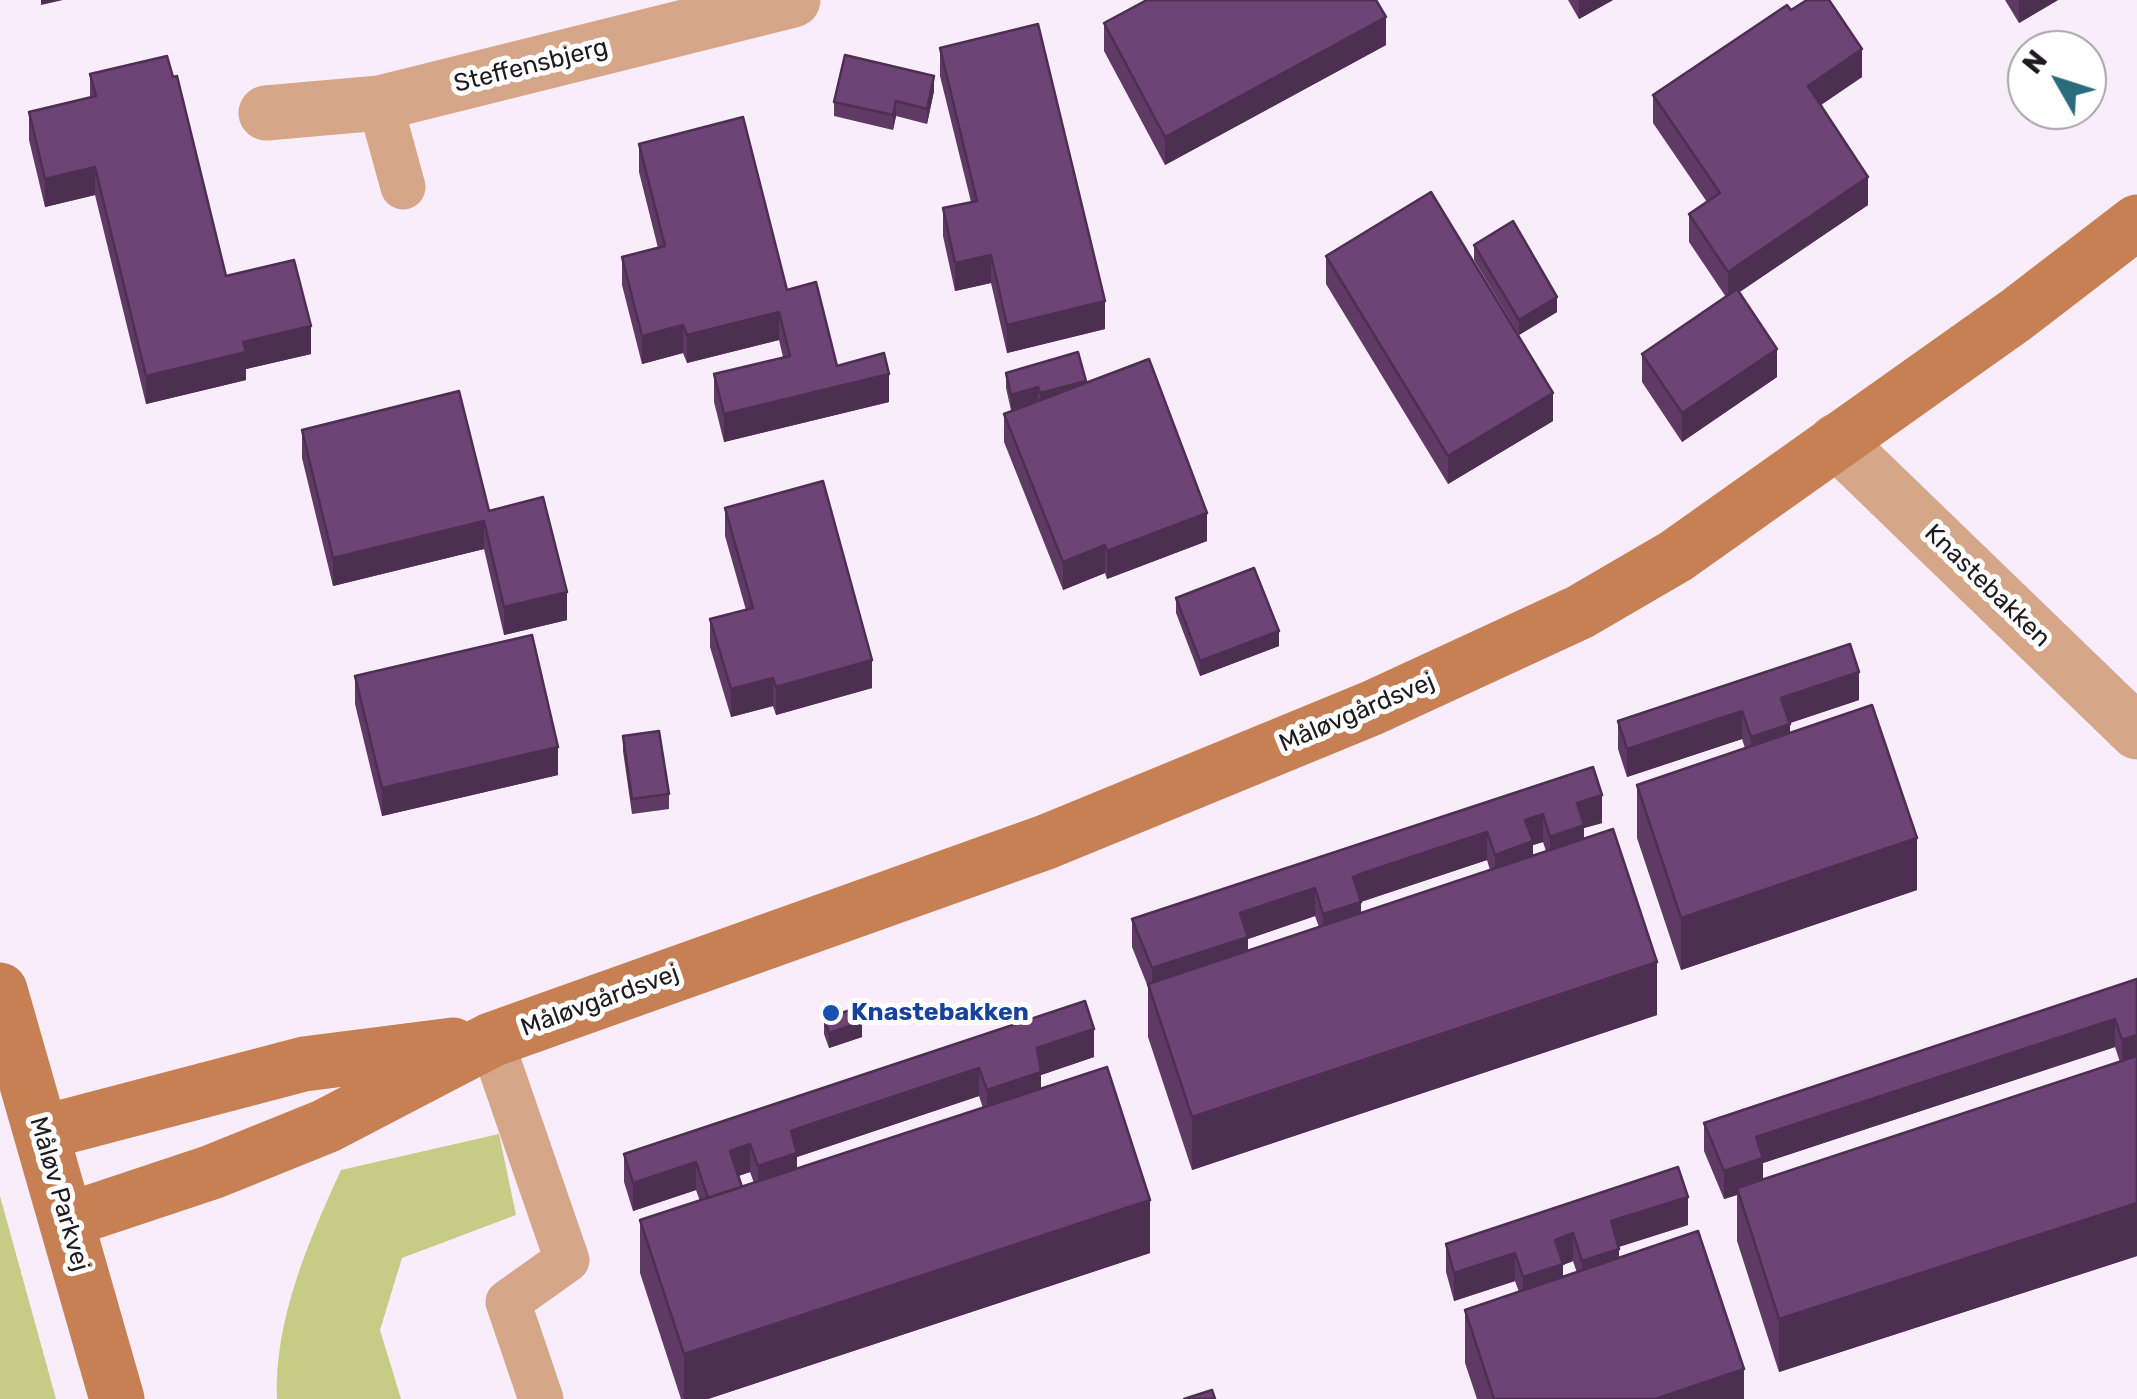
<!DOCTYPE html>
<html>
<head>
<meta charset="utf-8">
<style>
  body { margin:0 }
  #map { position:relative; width:2137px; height:1399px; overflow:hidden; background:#f9ecfb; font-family:Rubik,sans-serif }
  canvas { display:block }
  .north { position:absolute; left:2007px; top:30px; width:100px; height:100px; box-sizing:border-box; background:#fff; border:2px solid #a5a3a5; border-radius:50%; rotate:309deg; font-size:28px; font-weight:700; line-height:40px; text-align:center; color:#1f1a1f }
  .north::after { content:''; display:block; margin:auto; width:35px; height:45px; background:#296d7d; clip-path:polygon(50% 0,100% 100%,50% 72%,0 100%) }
</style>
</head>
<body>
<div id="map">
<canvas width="2137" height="1399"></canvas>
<div class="north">N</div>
</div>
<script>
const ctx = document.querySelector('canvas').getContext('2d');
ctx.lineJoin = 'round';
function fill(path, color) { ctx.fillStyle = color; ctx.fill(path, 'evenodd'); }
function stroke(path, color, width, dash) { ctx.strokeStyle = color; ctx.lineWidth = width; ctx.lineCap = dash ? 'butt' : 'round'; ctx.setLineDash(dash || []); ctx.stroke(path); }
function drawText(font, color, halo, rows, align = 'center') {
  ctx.font = font + ' Rubik,sans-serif'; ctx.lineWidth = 10; ctx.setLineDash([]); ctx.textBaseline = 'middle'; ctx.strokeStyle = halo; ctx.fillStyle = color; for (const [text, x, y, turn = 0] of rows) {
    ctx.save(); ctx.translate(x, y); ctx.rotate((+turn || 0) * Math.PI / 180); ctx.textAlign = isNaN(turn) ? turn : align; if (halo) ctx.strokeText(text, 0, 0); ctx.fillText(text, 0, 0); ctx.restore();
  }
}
fill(new Path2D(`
  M 499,1134 L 516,1215 L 402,1258 L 380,1330 L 401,1399 L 277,1399 C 274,1320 309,1240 341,1170 Z
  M 0,1196 L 56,1399 L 0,1399 Z`), '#c6cc86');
stroke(new Path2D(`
  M 380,103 L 403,187
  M 491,1040 L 567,1260 L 508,1302 L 541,1399`), '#d6a689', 45);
stroke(new Path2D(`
  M 266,113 L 380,103 L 793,0
  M 1836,441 L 2137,732`), '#d6a689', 55);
stroke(new Path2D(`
  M 0,990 L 117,1399
  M 41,1133 L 304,1064 L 453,1045
  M 68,1220 L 212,1172 L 326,1126 L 491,1040 L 1046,842 L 1372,708 L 1580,612 L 1676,556 L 2016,315 L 2137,222`), '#c68054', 55);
fill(new Path2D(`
  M 1568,0 L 1613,0 L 1579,19 Z
  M 2005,0 L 2058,0 L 2019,23 Z
  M 1791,10 L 1862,77 L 1820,105 L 1868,205 L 1739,292 L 1777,377 L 1682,442 L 1642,382 L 1642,354 L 1726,297 L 1689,242 L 1689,214 L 1707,202 L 1653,123 L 1653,95 Z
  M 1104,23 L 1386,45 L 1165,165 L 1104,51 Z
  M 940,48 L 1105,329 L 1007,353 L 991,283 L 955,291 L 943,236 L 943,208 L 971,202 L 940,76 Z
  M 90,74 L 226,276 L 311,354 L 246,369 L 246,380 L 146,404 L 95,195 L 45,207 L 29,140 L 29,112 L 90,97 Z
  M 934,91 L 927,124 L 896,116 L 893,130 L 834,116 L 834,102 Z
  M 639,144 L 787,290 L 837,366 L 889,402 L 724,442 L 714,402 L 714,374 L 783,357 L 779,340 L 687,363 L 683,353 L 642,364 L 622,285 L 622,257 L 658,248 L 639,172 Z
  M 1474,245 L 1557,312 L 1519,335 L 1474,260 Z
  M 1326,256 L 1553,421 L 1448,484 L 1326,284 Z
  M 1006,373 L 1086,383 L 1207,541 L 1107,579 L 1105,573 L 1063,590 L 1004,442 L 1004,414 L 1024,406 L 1011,410 L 1006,388 Z
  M 302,430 L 489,511 L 567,620 L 504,635 L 484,549 L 333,586 L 302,458 Z
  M 725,508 L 872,688 L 776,715 L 773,706 L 731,717 L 710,647 L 710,619 L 746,610 L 725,536 Z
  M 1176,598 L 1279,646 L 1200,676 L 1176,613 Z
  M 355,676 L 558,775 L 382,816 L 355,704 Z
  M 1859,700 L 1790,723 L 1790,733 L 1917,890 L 1681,970 L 1637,838 L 1637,785 L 1745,748 L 1742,739 L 1627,777 L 1618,749 L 1618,721 Z
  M 623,736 L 669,794 L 669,809 L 632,814 L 623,751 Z
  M 1593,767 L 1602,823 L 1584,828 L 1584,838 L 1657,1015 L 1192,1170 L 1148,1037 L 1148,987 L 1132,947 L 1132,919 ZM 1543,842 L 1546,851 L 1533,856 L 1533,845 ZM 1487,860 L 1490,870 L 1361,913 L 1361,902 ZM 1315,916 L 1319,927 L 1248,950 L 1248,939 Z
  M 2137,979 L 2137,1256 L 1779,1372 L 1737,1241 L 1737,1195 L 1724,1199 L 1704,1151 L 1704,1123 ZM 2115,1047 L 2120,1062 L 1763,1179 L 1763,1163 Z
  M 1085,1001 L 1094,1057 L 1041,1075 L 1041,1089 L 1150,1253 L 708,1399 L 681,1399 L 640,1273 L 640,1220 L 700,1201 L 696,1190 L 633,1211 L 624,1182 L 624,1154 ZM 979,1096 L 983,1108 L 797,1169 L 797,1157 ZM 750,1172 L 754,1183 L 742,1187 L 738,1176 Z
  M 824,1019 L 862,1037 L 829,1048 L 824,1034 Z
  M 1688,1225 L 1619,1247 L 1619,1258 L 1744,1399 L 1477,1399 L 1465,1363 L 1465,1310 L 1519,1292 L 1515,1281 L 1454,1301 L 1446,1272 L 1446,1244 ZM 1573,1261 L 1577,1273 L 1563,1277 L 1563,1265 Z`), '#5f3a65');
fill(new Path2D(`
  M 41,0 L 63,0 L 41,5 Z
  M 1579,0 L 1613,0 L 1579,19 Z
  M 2019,0 L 2058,0 L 2019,23 Z
  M 1386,17 L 1386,45 L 1165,165 L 1165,137 Z
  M 1862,49 L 1862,77 L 1808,114 L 1808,86 Z
  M 934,76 L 934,91 L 927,124 L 927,109 Z
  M 896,101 L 896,116 L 893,130 L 893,115 Z
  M 95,167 L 95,195 L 45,207 L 45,179 Z
  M 1868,177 L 1868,205 L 1728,300 L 1728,272 Z
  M 991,255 L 991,283 L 955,291 L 955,263 Z
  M 1557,297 L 1557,312 L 1519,335 L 1519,320 Z
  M 1105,301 L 1105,329 L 1007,353 L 1007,325 Z
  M 779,312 L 779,340 L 687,363 L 687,335 Z
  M 683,325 L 683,353 L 642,364 L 642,336 Z
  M 311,326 L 311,354 L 246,369 L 246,380 L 146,404 L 146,376 L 243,342 Z
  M 1777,349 L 1777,377 L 1682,442 L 1682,413 Z
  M 889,374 L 889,402 L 724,442 L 724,414 Z
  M 1086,381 L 1086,396 L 1040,408 L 1040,393 Z
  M 1038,387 L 1038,402 L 1011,410 L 1011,395 Z
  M 1553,393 L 1553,421 L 1448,484 L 1448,456 Z
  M 1207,513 L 1207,541 L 1107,579 L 1107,551 Z
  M 484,521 L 484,549 L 333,586 L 333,558 Z
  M 1105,545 L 1105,573 L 1063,590 L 1063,562 Z
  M 567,592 L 567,620 L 504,635 L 504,607 Z
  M 1279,631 L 1279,646 L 1200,676 L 1200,661 Z
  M 872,660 L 872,688 L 776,715 L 776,687 Z
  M 1859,672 L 1859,700 L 1781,726 L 1781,698 Z
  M 773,678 L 773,706 L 731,717 L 731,689 Z
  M 1742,711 L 1742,739 L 1627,777 L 1627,749 Z
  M 1790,724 L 1790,752 L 1751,765 L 1751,737 Z
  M 558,747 L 558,775 L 382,816 L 382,788 Z
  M 1602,795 L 1602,823 L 1584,828 L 1584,853 L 1550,865 L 1550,837 L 1577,803 Z
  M 1543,814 L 1543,842 L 1533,845 L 1533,869 L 1495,883 L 1495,855 L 1525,820 Z
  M 1487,832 L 1487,860 L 1360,902 L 1361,902 L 1361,930 L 1323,942 L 1323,914 L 1353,877 Z
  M 1917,838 L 1917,890 L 1681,970 L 1681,918 Z
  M 1315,888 L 1315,916 L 1248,939 L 1248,965 L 1152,996 L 1152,968 L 1240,913 Z
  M 1657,962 L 1657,1015 L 1192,1170 L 1192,1117 Z
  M 2115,1019 L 2115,1047 L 1763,1163 L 1763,1186 L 1737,1188 L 1737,1195 L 1724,1199 L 1724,1171 L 1756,1137 Z
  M 862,1022 L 862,1037 L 829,1048 L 829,1033 Z
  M 1094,1029 L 1094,1057 L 1041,1075 L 1041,1100 L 987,1118 L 987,1090 L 1037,1048 Z
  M 2137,1035 L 2137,1063 L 2122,1068 L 2122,1040 Z
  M 979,1068 L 979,1096 L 797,1157 L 797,1181 L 758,1194 L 758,1166 L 791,1131 Z
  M 750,1144 L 750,1172 L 730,1179 L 730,1151 Z
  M 696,1162 L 696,1190 L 633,1211 L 633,1183 Z
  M 1688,1197 L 1688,1225 L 1611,1249 L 1611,1221 Z
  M 1150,1200 L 1150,1253 L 708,1399 L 684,1399 L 684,1354 Z
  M 2137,1203 L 2137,1256 L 1779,1372 L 1779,1319 Z
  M 1573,1233 L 1573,1261 L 1563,1265 L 1563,1292 L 1523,1305 L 1523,1277 L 1555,1240 Z
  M 1619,1249 L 1619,1277 L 1582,1289 L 1582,1261 Z
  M 1515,1253 L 1515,1281 L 1454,1301 L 1454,1273 Z
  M 1744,1369 L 1744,1399 L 1655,1399 Z`), '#4d2f52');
const building = new Path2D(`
  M 1147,0 L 1376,0 L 1386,17 L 1165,137 L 1104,23 Z
  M 1807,0 L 1829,0 L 1862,49 L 1808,86 L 1868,177 L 1728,272 L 1689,214 L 1720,193 L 1653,95 L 1787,5 L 1791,10 Z
  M 1038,24 L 1105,301 L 1007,325 L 991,255 L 955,263 L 943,208 L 977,201 L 940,48 Z
  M 845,55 L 934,76 L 927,109 L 896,101 L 893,115 L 834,102 Z
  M 167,56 L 173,77 L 177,76 L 226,276 L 294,260 L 311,326 L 243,342 L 246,352 L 146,376 L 95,167 L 45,179 L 29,112 L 96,96 L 90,74 Z
  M 743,117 L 787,290 L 816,282 L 837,366 L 884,353 L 889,374 L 724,414 L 714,374 L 790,356 L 779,312 L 687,335 L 683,325 L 642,336 L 622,257 L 665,246 L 639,144 Z
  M 1431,192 L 1553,393 L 1448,456 L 1326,256 Z
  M 1513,221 L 1557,297 L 1519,320 L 1474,245 Z
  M 1737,289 L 1777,349 L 1682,413 L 1642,354 Z
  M 1078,352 L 1086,381 L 1040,393 L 1038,387 L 1011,395 L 1006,373 Z
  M 1149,359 L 1207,513 L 1107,551 L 1105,545 L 1063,562 L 1004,414 Z
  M 459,391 L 489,511 L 543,497 L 567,592 L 504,607 L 484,521 L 333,558 L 302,430 Z
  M 823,481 L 872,660 L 776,687 L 773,678 L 731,689 L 710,619 L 753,608 L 725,508 Z
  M 1254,568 L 1279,631 L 1200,661 L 1176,598 Z
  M 532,635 L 558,747 L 382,788 L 355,676 Z
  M 1850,644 L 1859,672 L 1781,698 L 1790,724 L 1751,737 L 1742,711 L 1627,749 L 1618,721 Z
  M 1872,705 L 1917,838 L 1681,918 L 1637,785 Z
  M 659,731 L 669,794 L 632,799 L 623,736 Z
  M 1593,767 L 1602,795 L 1577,803 L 1584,825 L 1550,837 L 1543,814 L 1525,820 L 1533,841 L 1495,855 L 1487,832 L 1372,870 L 1353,877 L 1361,902 L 1323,914 L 1315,888 L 1240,913 L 1248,937 L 1152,968 L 1132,919 Z
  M 1613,829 L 1657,962 L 1192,1117 L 1148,984 Z
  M 2137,979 L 2137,1035 L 2122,1040 L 2115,1019 L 1756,1137 L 1763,1158 L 1724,1171 L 1704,1123 Z
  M 1085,1001 L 1094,1029 L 1037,1048 L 1041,1072 L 987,1090 L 979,1068 L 808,1125 L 791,1131 L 797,1153 L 758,1166 L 750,1144 L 730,1151 L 742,1187 L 708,1198 L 696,1162 L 633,1183 L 624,1154 Z
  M 856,1008 L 862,1022 L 829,1033 L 824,1019 Z
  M 2137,1056 L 2137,1203 L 1779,1319 L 1737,1188 Z
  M 1107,1067 L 1150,1200 L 684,1354 L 640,1220 Z
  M 1678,1167 L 1688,1197 L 1611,1221 L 1619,1249 L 1582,1261 L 1573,1233 L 1555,1240 L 1563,1264 L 1523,1277 L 1515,1253 L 1454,1273 L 1446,1244 Z
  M 1698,1231 L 1744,1369 L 1655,1399 L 1494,1399 L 1465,1310 Z
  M 1212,1390 L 1215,1399 L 1184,1399 Z`);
fill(building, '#6e4375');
stroke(building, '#4d2f52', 2.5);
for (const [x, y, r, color] of [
  [831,1013,10,"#1a4fb4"]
]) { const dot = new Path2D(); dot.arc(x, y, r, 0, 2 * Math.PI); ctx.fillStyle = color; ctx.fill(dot); stroke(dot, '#fff', 4); }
drawText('25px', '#1f1a1f', '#fff', [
  ["Steffensbjerg",531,66,-14],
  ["Knastebakken",1987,586,44],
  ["Måløvgårdsvej",1357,713,-23],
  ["Måløvgårdsvej",600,1001,-20],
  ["Måløv Parkvej",59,1194,74]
]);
drawText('bold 25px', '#164399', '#fff', [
  ["Knastebakken",851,1013]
], 'left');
</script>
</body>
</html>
